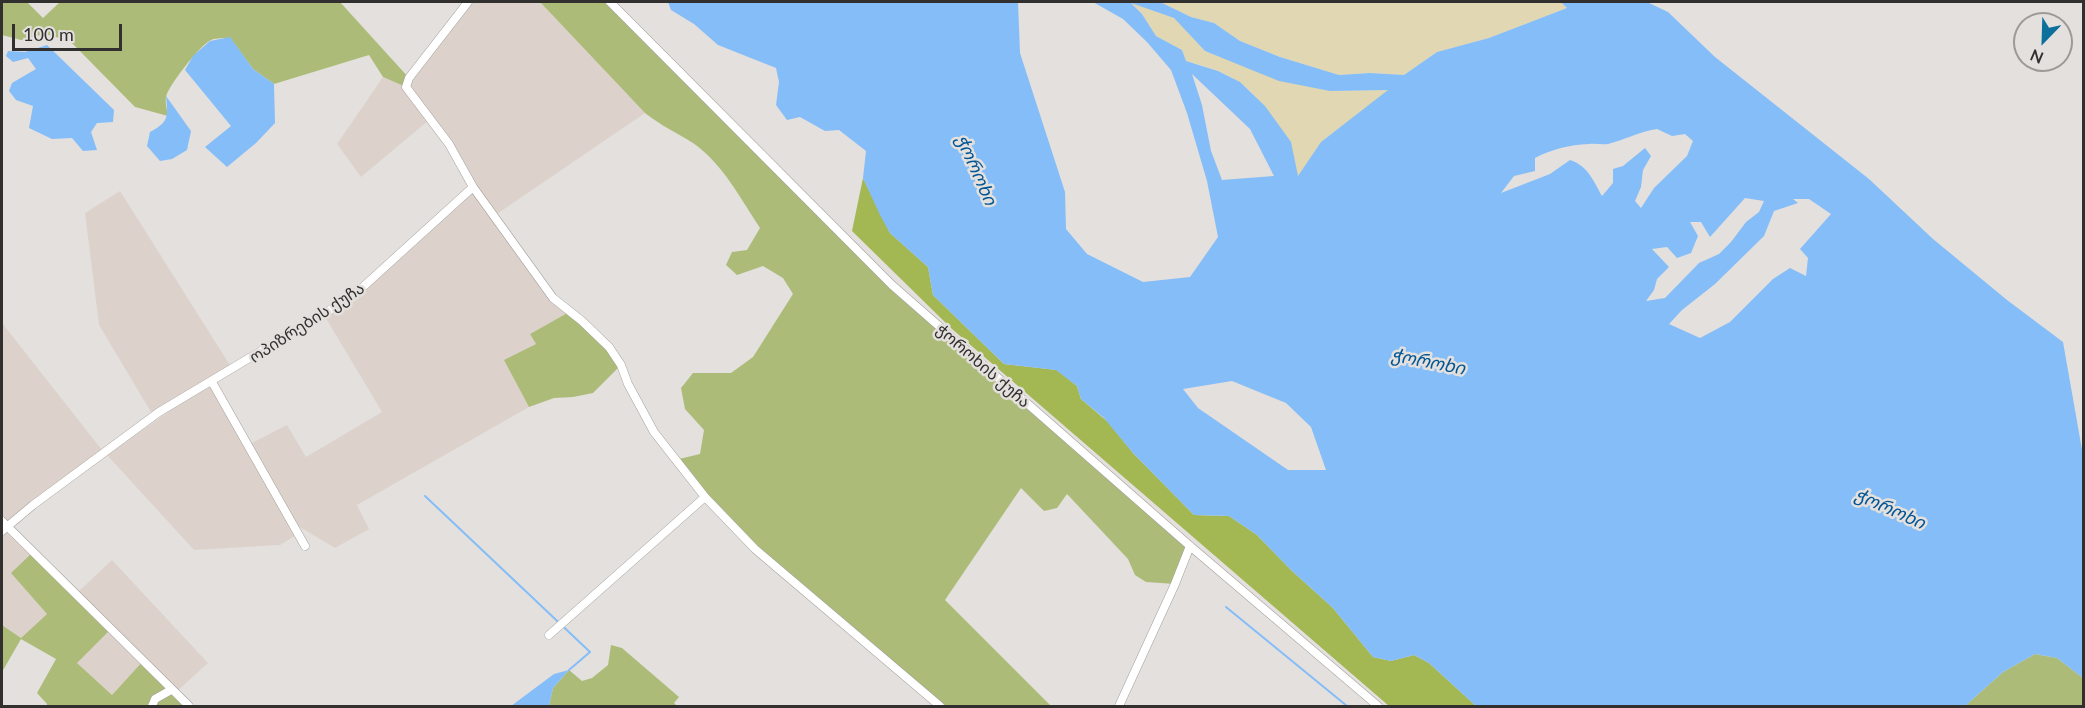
<!DOCTYPE html>
<html>
<head>
<meta charset="utf-8">
<style>
  body { margin:0 }
  #map { position:relative; width:2085px; height:708px; overflow:hidden; background:#e3e0dd; font-family:Lato,sans-serif }
  canvas { display:block }
  .frame { position:absolute; inset:0; border:3px solid #32302f; pointer-events:none }
  .north { position:absolute; left:2013px; top:12px; width:60px; height:60px; box-sizing:border-box; background:#e3e0dd; border:2px solid #9c9a97; border-radius:50%; rotate:203deg; font-size:16px; font-weight:700; line-height:24px; text-align:center; color:#32302f }
  .north::after { content:''; display:block; margin:auto; width:21px; height:27px; background:#0c6f9c; clip-path:polygon(50% 0,100% 100%,50% 72%,0 100%) }
  .scale { position:absolute; left:12px; top:24px; width:110px; height:27px; box-sizing:border-box; border:3px solid #32302f; border-top:0; padding-left:8px; font-size:18px; line-height:21px; white-space:nowrap; color:#32302f; -webkit-text-stroke:4px #e3e0dd; paint-order:stroke }
</style>
</head>
<body>
<div id="map">
<canvas width="2085" height="708"></canvas>
<div class="frame"></div>
<div class="north">N</div>
<div class="scale">100 m</div>
</div>
<script>
const ctx = document.querySelector('canvas').getContext('2d');
ctx.lineJoin = 'round';
function fill(path, color) { ctx.fillStyle = color; ctx.fill(path, 'evenodd'); }
function stroke(path, color, width, dash) { ctx.strokeStyle = color; ctx.lineWidth = width; ctx.lineCap = dash ? 'butt' : 'round'; ctx.setLineDash(dash || []); ctx.stroke(path); }
function drawText(font, color, halo, rows, align = 'center') {
  ctx.font = font + ' Lato,"Noto Sans Georgian",sans-serif'; ctx.lineWidth = 5; ctx.setLineDash([]); ctx.textBaseline = 'middle'; ctx.strokeStyle = halo; ctx.fillStyle = color; for (const [text, x, y, turn = 0] of rows) {
    ctx.save(); ctx.translate(x, y); ctx.rotate((+turn || 0) * Math.PI / 180); ctx.textAlign = isNaN(turn) ? turn : align; if (halo) ctx.strokeText(text, 0, 0); ctx.fillText(text, 0, 0); ctx.restore();
  }
}
fill(new Path2D(`
  M 468,2 L 540,2 L 645,113 L 494,216 L 553,298 L 569,312 L 530,334 L 536,344 L 505,360 L 529,407 L 357,505 L 369,529 L 335,548 L 293,523 L 298,534 L 280,545 L 194,550 L 107,455 L 208,384 L 151,412 L 99,325 L 85,213 L 120,191 L 233,370 L 213,382 L 248,445 L 287,425 L 306,457 L 382,412 L 324,315 L 353,296 L 473,187 L 429,120 L 361,177 L 337,144 L 383,77 L 406,87 Z
  M 2,323 L 102,450 L 50,498 L 33,505 L 7,526 L 34,551 L 12,573 L 47,614 L 21,638 L 2,625 Z
  M 112,560 L 208,663 L 175,693 L 143,661 L 112,695 L 76,663 L 111,629 L 77,593 Z`), '#dcd2cb');
fill(new Path2D(`
  M 2,2 L 27,2 L 43,18 L 60,2 L 340,2 L 409,78 L 406,87 L 383,77 L 369,55 L 274,84 L 253,69 L 230,38 C 224,38 216,38 211,40 C 201,44 168,86 166,97 C 165,102 167,110 168,116 L 135,107 L 70,41 L 45,34 L 21,40 L 2,35 Z
  M 540,2 L 610,2 L 838,232 L 1190,546 L 1175,584 L 1146,582 L 1135,575 L 1128,559 L 1067,494 L 1057,508 L 1044,511 L 1021,488 L 945,600 L 1051,706 L 940,706 L 755,549 L 675,460 L 700,454 L 704,430 L 685,409 L 681,388 L 693,373 L 731,373 L 753,357 L 793,294 L 783,278 L 763,266 L 737,275 L 726,265 L 732,252 L 747,250 L 760,228 C 740,198 723,164 693,143 C 677,133 660,125 645,113 Z
  M 569,312 L 582,321 L 621,365 L 593,393 L 573,397 L 554,398 L 529,407 L 504,360 L 536,344 L 530,334 Z
  M 34,551 L 111,629 L 77,663 L 112,695 L 143,661 L 189,706 L 47,706 L 47,704 L 37,693 L 56,659 L 21,639 L 2,672 L 2,625 L 21,638 L 47,614 L 11,573 Z
  M 611,645 L 622,648 L 679,697 L 674,703 L 677,706 L 549,706 L 553,688 L 569,670 L 582,681 L 592,678 L 608,665 Z
  M 2035,654 L 2057,658 L 2083,678 L 2083,706 L 1965,706 L 2003,672 Z`), '#acbc78');
fill(new Path2D(`
  M 863,178 L 890,233 L 928,267 L 933,295 L 1004,364 L 1057,370 L 1077,386 L 1081,399 L 1108,422 L 1133,453 L 1194,515 L 1229,516 L 1257,535 L 1291,570 L 1333,608 L 1373,657 L 1391,661 L 1414,655 L 1429,663 L 1476,706 L 1389,706 L 952,329 L 852,231 Z`), '#a3b753');
fill(new Path2D(`
  M 1130,2 L 1174,18 L 1205,51 L 1228,60 L 1330,91 L 1389,90 L 1321,142 L 1298,177 C 1282,144 1270,103 1239,82 C 1223,71 1204,66 1186,61 L 1182,50 L 1156,36 L 1142,14 Z
  M 1160,2 L 1561,2 L 1567,8 L 1489,38 L 1437,52 L 1404,75 L 1370,73 L 1339,75 L 1280,57 L 1240,41 L 1214,23 L 1191,17 Z`), '#e1d7b2');
fill(new Path2D(`
  M 668,2 L 1018,2 L 1020,53 L 1065,192 L 1066,229 L 1087,254 L 1143,282 L 1190,277 L 1218,237 L 1207,181 L 1187,113 L 1171,70 L 1147,42 L 1123,19 L 1093,2 L 1160,2 L 1191,17 L 1214,23 L 1240,41 L 1280,57 L 1339,75 L 1370,73 L 1404,75 L 1437,52 L 1489,38 L 1567,8 L 1561,2 L 1647,2 L 1668,12 L 1715,57 L 1869,179 L 1933,239 L 2007,300 L 2063,342 L 2084,461 L 2083,678 L 2057,658 L 2035,654 L 2003,672 L 1965,706 L 1476,706 L 1429,663 L 1414,655 L 1391,661 L 1373,657 L 1333,608 L 1291,570 L 1257,535 L 1229,516 L 1194,515 L 1133,453 L 1104,418 L 1081,399 L 1077,386 L 1056,370 L 1004,364 L 933,295 L 928,267 L 890,233 L 880,215 L 863,178 L 866,151 L 839,130 L 825,131 L 800,117 L 787,120 L 776,105 L 779,82 L 776,68 L 718,45 L 694,24 L 671,10 ZM 1131,3 L 1174,18 L 1205,51 L 1279,81 L 1330,91 L 1388,90 L 1321,142 L 1298,176 L 1291,142 L 1265,106 L 1240,82 L 1218,71 L 1186,61 L 1182,50 L 1156,36 L 1142,14 ZM 1192,74 L 1250,129 L 1274,176 L 1222,180 L 1211,151 L 1202,105 ZM 1657,129 L 1672,136 L 1685,134 L 1693,141 L 1687,156 L 1654,188 L 1641,208 L 1635,201 L 1641,187 L 1643,170 L 1651,156 L 1645,148 L 1623,166 L 1613,169 L 1613,183 L 1602,196 C 1593,180 1588,166 1570,160 L 1550,174 L 1501,193 L 1514,176 L 1535,171 L 1535,158 C 1552,149 1569,145 1589,144 C 1595,143 1602,145 1608,144 C 1624,140 1638,132 1657,129 ZM 1745,198 L 1764,201 L 1759,212 L 1746,222 L 1731,242 L 1719,254 L 1699,263 L 1665,298 L 1646,301 L 1654,290 L 1657,279 L 1669,267 L 1652,249 L 1667,247 L 1677,258 L 1691,253 L 1698,236 L 1690,222 L 1701,222 L 1710,237 ZM 1793,199 L 1809,199 L 1831,214 L 1800,249 L 1808,258 L 1806,276 L 1790,268 L 1773,279 L 1730,322 L 1700,338 L 1669,324 L 1682,310 L 1715,284 L 1764,236 L 1774,211 L 1798,203 ZM 1232,381 L 1286,403 L 1311,427 L 1326,470 L 1288,470 L 1198,408 L 1183,389 Z
  M 230,37 L 253,69 L 274,84 L 275,123 L 256,143 L 227,167 L 205,147 L 231,126 L 185,70 L 193,56 L 210,41 Z
  M 47,45 L 114,110 L 113,122 L 97,123 L 91,132 L 97,150 L 83,151 L 72,138 L 52,139 L 29,128 L 33,106 L 16,100 L 9,91 L 12,83 L 36,69 L 28,58 L 13,62 L 6,56 L 8,51 L 25,52 Z
  M 166,96 L 191,131 L 187,150 L 172,159 L 160,161 L 147,146 L 150,132 C 169,122 168,117 166,96 Z
  M 569,670 L 553,688 L 549,706 L 511,706 L 554,674 Z`), '#85bdf8');
stroke(new Path2D(`
  M 425,496 L 590,652 L 569,670
  M 1226,607 L 1347,706`), '#85bdf8', 2);
const minor = new Path2D(`
  M 610,2 L 892,285 L 1190,546 L 1378,706
  M 473,187 L 553,298 L 582,321 L 609,347 L 621,365 L 628,384 L 654,432 L 705,497 L 755,549 L 940,706
  M 212,382 L 305,546
  M 2,521 L 189,706
  M 2,531 L 33,505 L 159,412 L 353,296 L 473,187 L 449,144 L 406,87 L 409,78 L 468,2
  M 549,635 L 705,497
  M 152,706 L 155,699 L 171,690
  M 1119,706 L 1175,584 L 1190,546`);
stroke(minor, '#a29f9c', 9);
stroke(minor, '#fff', 8);
drawText('16px', '#32302f', '#e3e0dd', [
  ["ოპიზრების ქუჩა",307,323,-33],
  ["ჭოროხის ქუჩა",983,366,41]
]);
drawText('italic 18px', '#005595', '#e3e0dd', [
  ["ჭოროხი",976,170,66],
  ["ჭოროხი",1428,362,11],
  ["ჭოროხი",1890,509,24]
]);
</script>
</body>
</html>
